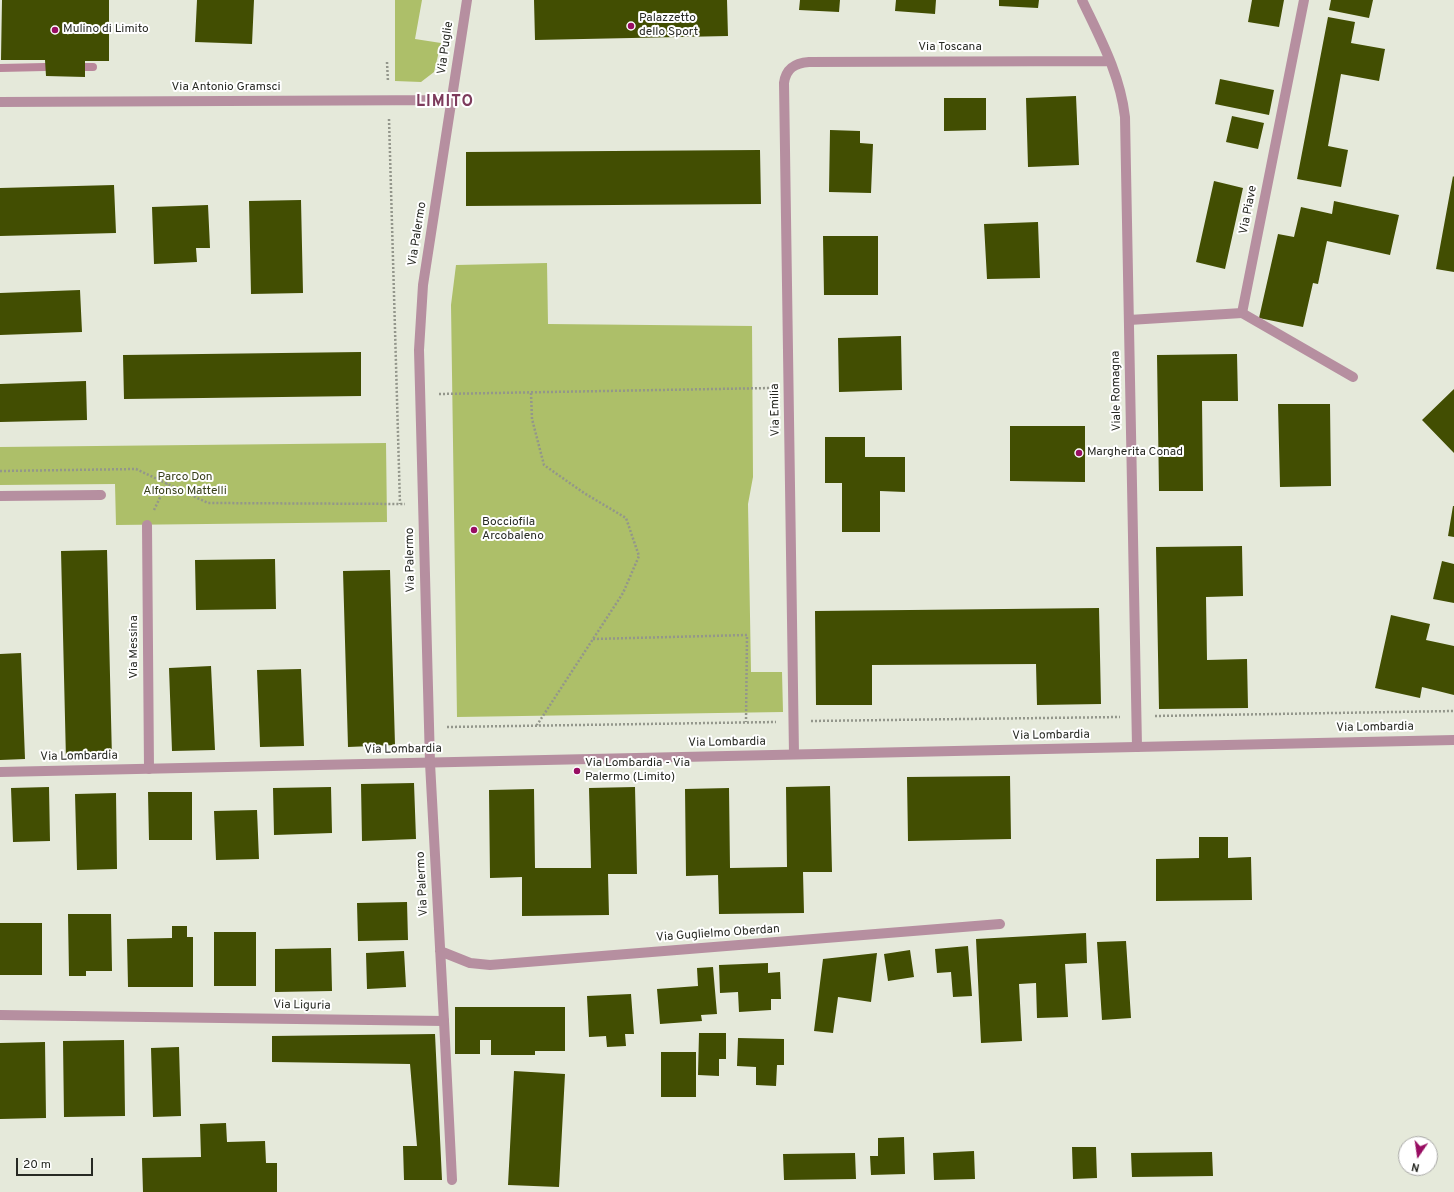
<!DOCTYPE html>
<html>
<head>
<meta charset="utf-8">
<style>
  body { margin:0 }
  #map { position:relative; width:1454px; height:1192px; overflow:hidden; background:#e5e9da; font-family:Overpass,sans-serif }
  canvas { display:block }
  .north { position:absolute; left:1398px; top:1136px; width:40px; height:40px; box-sizing:border-box; background:#fff; border:1px solid #a9a9a7; border-radius:50%; rotate:193deg; font-size:11px; font-weight:700; line-height:16px; text-align:center; color:#272923 }
  .north::after { content:''; display:block; margin:auto; width:14px; height:18px; background:#980d62; clip-path:polygon(50% 0,100% 100%,50% 72%,0 100%) }
  .scale { position:absolute; left:16px; top:1158px; width:77px; height:18px; box-sizing:border-box; border:2px solid #272923; border-top:0; padding-left:5px; font-size:12px; line-height:14px; white-space:nowrap; color:#272923; -webkit-text-stroke:3px #fff; paint-order:stroke }
</style>
</head>
<body>
<div id="map">
<canvas width="1454" height="1192"></canvas>
<div class="north">N</div>
<div class="scale">20 m</div>
</div>
<script>
const ctx = document.querySelector('canvas').getContext('2d');
ctx.lineJoin = 'round';
function fill(path, color) { ctx.fillStyle = color; ctx.fill(path, 'evenodd'); }
function stroke(path, color, width, dash) { ctx.strokeStyle = color; ctx.lineWidth = width; ctx.lineCap = dash ? 'butt' : 'round'; ctx.setLineDash(dash || []); ctx.stroke(path); }
function drawText(font, color, halo, rows, align = 'center') {
  ctx.font = font + ' Overpass,sans-serif'; ctx.lineWidth = 4; ctx.setLineDash([]); ctx.textBaseline = 'middle'; ctx.strokeStyle = halo; ctx.fillStyle = color; for (const [text, x, y, turn = 0] of rows) {
    ctx.save(); ctx.translate(x, y); ctx.rotate((+turn || 0) * Math.PI / 180); ctx.textAlign = isNaN(turn) ? turn : align; if (halo) ctx.strokeText(text, 0, 0); ctx.fillText(text, 0, 0); ctx.restore();
  }
}
fill(new Path2D(`
  M 395,0 L 422,0 L 415,39 L 441,43 L 434,72 L 421,82 L 395,81 Z
  M 547,263 L 548,324 L 752,326 L 753,477 L 748,504 L 751,672 L 782,672 L 783,712 L 457,717 L 451,305 L 456,265 Z
  M 386,443 L 387,522 L 116,525 L 115,484 L 0,485 L 0,447 Z`), '#adbf69');
stroke(new Path2D(`
  M 85,67 L 93,67
  M 0,68 L 45,67`), '#b9879b', 8);
fill(new Path2D(`
  M 2,0 L 109,0 L 109,61 L 85,61 L 85,77 L 46,76 L 45,60 L 1,60 Z
  M 197,0 L 254,0 L 252,44 L 195,42 Z
  M 534,0 L 727,0 L 728,36 L 535,40 Z
  M 800,0 L 840,0 L 839,12 L 799,10 Z
  M 896,0 L 936,0 L 935,14 L 895,11 Z
  M 999,0 L 1039,0 L 1038,8 L 999,6 Z
  M 1252,0 L 1284,0 L 1279,27 L 1248,22 Z
  M 1331,0 L 1373,0 L 1369,18 L 1329,10 Z
  M 1328,17 L 1355,22 L 1351,43 L 1385,49 L 1379,81 L 1341,74 L 1328,146 L 1348,150 L 1341,187 L 1297,179 Z
  M 1220,79 L 1274,90 L 1269,115 L 1215,104 Z
  M 1076,96 L 1079,165 L 1028,167 L 1026,98 Z
  M 944,98 L 986,98 L 986,130 L 944,131 Z
  M 1232,116 L 1264,123 L 1258,149 L 1226,142 Z
  M 830,130 L 860,131 L 860,143 L 873,144 L 871,193 L 829,192 Z
  M 760,150 L 761,204 L 466,206 L 466,152 Z
  M 1453,176 L 1454,177 L 1454,272 L 1436,269 Z
  M 1214,181 L 1243,188 L 1225,269 L 1196,262 Z
  M 114,185 L 116,233 L 0,236 L 0,188 Z
  M 301,200 L 303,293 L 251,294 L 249,201 Z
  M 1334,201 L 1399,215 L 1390,255 L 1327,241 L 1318,284 L 1313,283 L 1303,327 L 1259,318 L 1278,234 L 1294,237 L 1301,207 L 1332,214 Z
  M 208,205 L 210,248 L 196,248 L 197,262 L 154,264 L 152,207 Z
  M 1038,222 L 1040,278 L 987,279 L 984,224 Z
  M 823,236 L 878,236 L 878,295 L 824,295 Z
  M 80,290 L 82,332 L 0,335 L 0,293 Z
  M 901,336 L 902,390 L 839,392 L 838,338 Z
  M 361,352 L 361,396 L 124,399 L 123,355 Z
  M 1237,354 L 1238,401 L 1202,401 L 1203,491 L 1159,491 L 1157,355 Z
  M 86,381 L 87,420 L 0,422 L 0,384 Z
  M 1454,389 L 1454,453 L 1422,420 Z
  M 1278,404 L 1330,404 L 1331,486 L 1280,487 Z
  M 1010,426 L 1085,426 L 1085,482 L 1010,481 Z
  M 825,437 L 865,437 L 865,457 L 905,457 L 905,492 L 880,491 L 880,532 L 842,532 L 842,483 L 825,483 Z
  M 1453,506 L 1454,506 L 1454,537 L 1448,536 Z
  M 1242,546 L 1243,596 L 1206,597 L 1207,660 L 1247,659 L 1248,708 L 1159,709 L 1156,547 Z
  M 107,550 L 112,759 L 66,760 L 61,551 Z
  M 275,559 L 276,609 L 196,610 L 195,560 Z
  M 1442,561 L 1454,564 L 1454,603 L 1433,599 Z
  M 390,570 L 395,745 L 348,747 L 343,571 Z
  M 1099,608 L 1101,704 L 1037,705 L 1036,664 L 872,665 L 872,705 L 816,705 L 815,611 Z
  M 1391,615 L 1430,624 L 1426,640 L 1454,646 L 1454,695 L 1422,687 L 1420,698 L 1375,688 Z
  M 21,653 L 25,759 L 0,760 L 0,654 Z
  M 211,666 L 215,750 L 172,751 L 169,668 Z
  M 301,669 L 304,746 L 260,747 L 257,670 Z
  M 1010,776 L 1011,839 L 908,841 L 907,777 Z
  M 414,783 L 416,839 L 362,841 L 361,784 Z
  M 830,786 L 832,872 L 803,872 L 804,913 L 719,914 L 718,875 L 686,876 L 685,789 L 729,788 L 730,868 L 787,867 L 786,787 Z
  M 49,787 L 50,841 L 13,842 L 11,788 Z
  M 331,787 L 332,833 L 274,835 L 273,788 Z
  M 635,787 L 637,874 L 608,874 L 609,915 L 522,916 L 522,877 L 490,878 L 489,790 L 534,789 L 535,868 L 591,868 L 589,788 Z
  M 148,792 L 192,792 L 192,840 L 149,840 Z
  M 116,793 L 117,869 L 77,870 L 75,794 Z
  M 257,810 L 259,859 L 216,860 L 214,811 Z
  M 1199,837 L 1228,837 L 1228,858 L 1251,857 L 1252,900 L 1156,901 L 1156,859 L 1199,858 Z
  M 407,902 L 408,940 L 358,941 L 357,903 Z
  M 68,914 L 111,914 L 112,971 L 86,971 L 86,976 L 69,976 Z
  M 0,923 L 42,923 L 42,975 L 0,975 Z
  M 172,926 L 187,926 L 187,937 L 193,937 L 193,987 L 128,987 L 127,939 L 172,938 Z
  M 214,932 L 256,932 L 256,986 L 214,986 Z
  M 1086,933 L 1087,963 L 1065,964 L 1068,1017 L 1037,1018 L 1036,983 L 1019,984 L 1022,1041 L 981,1043 L 976,939 Z
  M 1126,941 L 1131,1018 L 1102,1020 L 1097,942 Z
  M 968,946 L 972,996 L 953,997 L 951,972 L 937,973 L 935,949 Z
  M 331,948 L 332,991 L 275,992 L 275,949 Z
  M 910,950 L 914,977 L 888,981 L 884,954 Z
  M 404,951 L 406,987 L 367,989 L 366,953 Z
  M 877,953 L 871,1002 L 838,997 L 833,1033 L 814,1031 L 823,959 Z
  M 768,963 L 768,973 L 780,972 L 781,999 L 771,999 L 771,1010 L 739,1012 L 738,992 L 720,993 L 719,965 Z
  M 713,967 L 717,1014 L 701,1015 L 702,1021 L 660,1024 L 657,989 L 698,986 L 697,968 Z
  M 631,994 L 634,1034 L 625,1034 L 626,1046 L 607,1047 L 606,1036 L 589,1037 L 587,996 Z
  M 455,1007 L 565,1007 L 565,1051 L 535,1051 L 535,1055 L 491,1055 L 491,1040 L 480,1040 L 480,1054 L 455,1054 Z
  M 699,1033 L 726,1033 L 726,1059 L 719,1059 L 719,1076 L 698,1075 Z
  M 435,1034 L 442,1180 L 404,1180 L 403,1146 L 417,1146 L 410,1064 L 272,1062 L 272,1036 Z
  M 738,1038 L 784,1039 L 784,1065 L 777,1065 L 776,1086 L 756,1085 L 756,1067 L 737,1066 Z
  M 124,1040 L 125,1116 L 64,1117 L 63,1041 Z
  M 45,1042 L 46,1118 L 0,1119 L 0,1043 Z
  M 179,1047 L 181,1116 L 153,1117 L 151,1048 Z
  M 661,1052 L 696,1052 L 696,1097 L 661,1097 Z
  M 514,1071 L 565,1074 L 559,1187 L 508,1185 Z
  M 226,1123 L 227,1142 L 265,1141 L 266,1163 L 277,1163 L 277,1192 L 143,1192 L 142,1158 L 201,1157 L 200,1124 Z
  M 904,1137 L 905,1174 L 871,1175 L 870,1156 L 878,1156 L 878,1138 Z
  M 1072,1147 L 1096,1147 L 1097,1178 L 1073,1179 Z
  M 974,1151 L 975,1179 L 934,1180 L 933,1153 Z
  M 1212,1152 L 1213,1176 L 1132,1177 L 1131,1153 Z
  M 855,1153 L 856,1179 L 784,1180 L 783,1154 Z`), '#424e02');
stroke(new Path2D(`
  M 387,62 L 388,82
  M 389,119 L 400,504
  M 531,393 L 532,419 L 544,465 L 584,493 L 626,518 L 639,556 L 623,593 L 537,725
  M 439,394 L 770,388
  M 0,471 L 136,469 L 208,503 L 405,504
  M 154,510 L 167,483
  M 593,639 L 747,635 L 746,722
  M 1155,716 L 1454,711
  M 811,721 L 1120,717
  M 447,727 L 776,722`), '#93968b', 2.5, [2, 2]);
stroke(new Path2D(`
  M 1242,313 L 1353,377
  M 0,496 L 101,495
  M 444,1021 L 452,1180`), '#b68fa0', 10);
stroke(new Path2D(`
  M 1082,0 C 1100,38 1120,74 1125,117 L 1137,747
  M 0,102 L 452,100
  M 1129,320 L 1242,313 L 1304,0
  M 147,525 L 149,769
  M 794,754 L 784,83 C 786,68 795,63 809,62 L 1110,61
  M 440,951 L 470,963 L 490,965 L 1000,924
  M 0,1015 L 444,1021 L 430,763 L 419,350 L 423,285 L 467,0`), '#b68fa0', 10);
stroke(new Path2D(`
  M 0,772 L 1454,740`), '#b68fa0', 10);
for (const [x, y, r, color] of [
  [631,26,4,"#980d62"],
  [55,30,4,"#980d62"],
  [1079,453,4,"#980d62"],
  [474,530,4,"#980d62"],
  [577,771,4,"#980d62"]
]) { const dot = new Path2D(); dot.arc(x, y, r, 0, 2 * Math.PI); ctx.fillStyle = color; ctx.fill(dot); stroke(dot, '#fff', 1.5); }
drawText('12px', '#272923', '#fff', [
  ["Palazzetto",639,19],
  ["dello Sport",639,33],
  ["Mulino di Limito",63,30],
  ["Margherita Conad",1087,453],
  ["Bocciofila",482,523],
  ["Arcobaleno",482,537],
  ["Via Lombardia - Via",585,764],
  ["Palermo (Limito)",585,778]
], 'left');
drawText('12px', '#272923', '#fff', [
  ["Via Puglie",446,48,-82],
  ["Via Toscana",950,48],
  ["Via Antonio Gramsci",226,88],
  ["Via Piave",1249,210,-79],
  ["Via Palermo",418,234,-81],
  ["Viale Romagna",1117,391,-91],
  ["Via Emilia",776,410,-91],
  ["Via Palermo",411,560,-91],
  ["Via Messina",135,647,-90],
  ["Via Lombardia",1375,728,-1],
  ["Via Lombardia",1051,736,-1],
  ["Via Lombardia",727,743,-1],
  ["Via Lombardia",403,750,-1],
  ["Via Lombardia",79,757,-1],
  ["Via Palermo",423,884,-93],
  ["Via Guglielmo Oberdan",718,934,-4],
  ["Via Liguria",302,1006,1]
]);
drawText('12px', '#373f19', '#fff', [
  ["Parco Don",185,478],
  ["Alfonso Mattelli",185,492]
]);
ctx.letterSpacing = '1px';
drawText('bold 16px', '#7d3b5c', '#fff', [
  ["LIMITO",445,103]
]);
ctx.letterSpacing = '0px';
</script>
</body>
</html>
